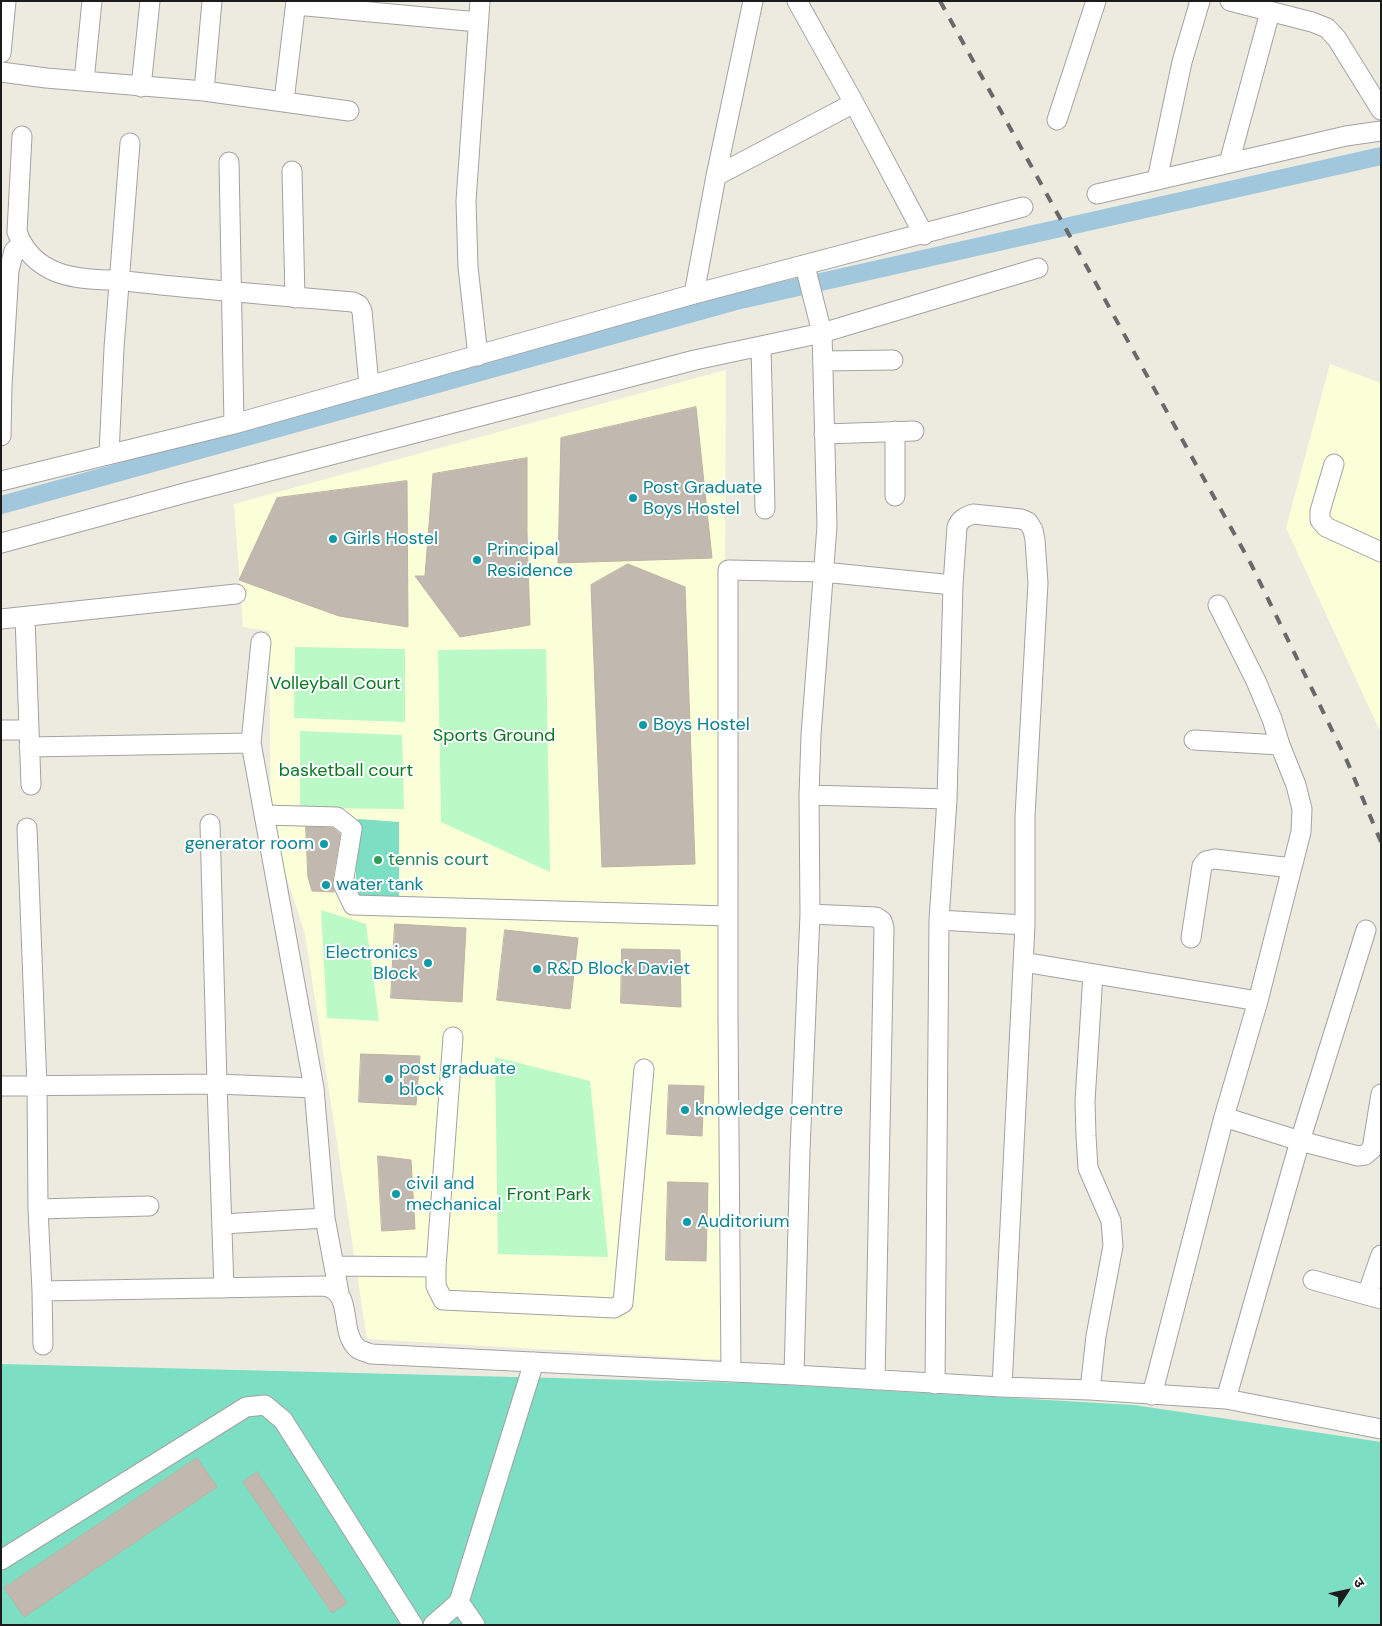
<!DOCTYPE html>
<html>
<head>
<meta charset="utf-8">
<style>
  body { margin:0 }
  #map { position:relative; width:1382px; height:1626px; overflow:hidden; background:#edeae0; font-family:"DM Sans","Noto Sans Devanagari",sans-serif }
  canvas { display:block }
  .frame { position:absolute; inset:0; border:2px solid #1b1b1b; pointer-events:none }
  .north { position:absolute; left:1322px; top:1566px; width:50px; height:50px; -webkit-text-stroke:4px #fff; paint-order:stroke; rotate:55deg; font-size:14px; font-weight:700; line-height:20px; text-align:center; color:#1b1b1b }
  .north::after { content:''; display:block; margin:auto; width:18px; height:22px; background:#1b1b1b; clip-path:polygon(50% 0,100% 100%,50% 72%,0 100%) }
</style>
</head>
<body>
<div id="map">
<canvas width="1382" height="1626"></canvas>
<div class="frame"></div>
<div class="north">उ</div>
</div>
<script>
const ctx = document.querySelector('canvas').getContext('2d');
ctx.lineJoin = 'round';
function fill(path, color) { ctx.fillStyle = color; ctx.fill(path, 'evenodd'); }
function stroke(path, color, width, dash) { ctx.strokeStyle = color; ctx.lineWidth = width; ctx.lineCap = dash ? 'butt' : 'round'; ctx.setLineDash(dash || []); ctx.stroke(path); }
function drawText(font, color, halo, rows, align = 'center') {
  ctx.font = font + ' "DM Sans",sans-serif'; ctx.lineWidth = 4; ctx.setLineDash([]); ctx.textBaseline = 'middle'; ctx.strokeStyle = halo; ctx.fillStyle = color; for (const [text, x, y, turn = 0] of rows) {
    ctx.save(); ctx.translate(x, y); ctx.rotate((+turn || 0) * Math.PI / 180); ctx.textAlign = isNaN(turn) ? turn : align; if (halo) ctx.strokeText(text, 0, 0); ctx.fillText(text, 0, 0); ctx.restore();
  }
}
fill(new Path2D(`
  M 1330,364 L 1381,383 L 1381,733 L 1286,528 Z
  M 726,370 L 723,900 L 727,1360 L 367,1339 L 305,934 L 271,829 L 269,631 L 243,627 L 234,504 Z`), '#fbffd7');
fill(new Path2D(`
  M 295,647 L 405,649 L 405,722 L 294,718 Z
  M 546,649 L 550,872 L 441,822 L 438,650 Z
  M 300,731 L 402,735 L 404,809 L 300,808 Z
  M 321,910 L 366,924 L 379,1021 L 327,1018 Z
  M 495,1057 L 590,1081 L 608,1257 L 498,1254 Z`), '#bbf9c7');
fill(new Path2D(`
  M 358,819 L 399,822 L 399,900 L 355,898 Z
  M 1,1364 L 751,1383 L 1134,1405 L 1381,1442 L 1381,1625 L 1,1625 Z`), '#7cdec3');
stroke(new Path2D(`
  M 1,505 L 736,301 L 1381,156`), '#a0c7dc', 18);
const building = new Path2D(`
  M 696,407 L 712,558 L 558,563 L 561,438 Z
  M 527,458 L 527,533 L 530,625 L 460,637 L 415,576 L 425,576 L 433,474 Z
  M 407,481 L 408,627 L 339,616 L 239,580 L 277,498 Z
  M 628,564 L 685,587 L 695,864 L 602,867 L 591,585 Z
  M 306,827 L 333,828 L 340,834 L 332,882 L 334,892 L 312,891 L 308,877 Z
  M 395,924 L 466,928 L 462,1002 L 391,998 Z
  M 505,930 L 578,938 L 570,1009 L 497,1000 Z
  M 622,949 L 680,950 L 681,1007 L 621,1003 Z
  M 361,1054 L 420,1056 L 416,1105 L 359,1102 Z
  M 669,1085 L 704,1086 L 702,1136 L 667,1134 Z
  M 378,1156 L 411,1160 L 415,1229 L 382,1231 Z
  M 668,1182 L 708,1183 L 706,1261 L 666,1260 Z
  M 197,1458 L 217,1487 L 24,1617 L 4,1588 Z
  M 257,1472 L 347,1603 L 332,1613 L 243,1482 Z`);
fill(building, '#c1b9b0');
stroke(building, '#beb2a3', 1);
const minor = new Path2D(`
  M 797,1 L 854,103 L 924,235
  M 1230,1 L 1312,22 L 1327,28 L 1337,39 L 1381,110
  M 296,5 L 478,22
  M 1,53 L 6,1
  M 1,72 L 46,78 L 204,91 L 349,111
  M 84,81 L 92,1
  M 141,87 L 150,1
  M 204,91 L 212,1
  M 284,101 L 296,1
  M 1057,120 L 1096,1
  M 22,136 L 17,232 C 24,251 39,266 59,273 C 82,281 110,279 134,282 C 207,290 280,296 353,302 L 359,305 L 362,311 L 369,385
  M 229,162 L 234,424
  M 1229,163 L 1270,12
  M 292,171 L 295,298
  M 716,176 L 854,103
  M 1157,180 L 1182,62 L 1200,1
  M 1097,194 L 1346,136 L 1381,131
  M 694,294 L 716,176 L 753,1
  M 761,346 L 765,509
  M 478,356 L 468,267 L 466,201 L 480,1
  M 823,361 L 893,360
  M 824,434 L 914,431
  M 1,436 L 2,385 L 9,270 L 14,251 L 22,244
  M 109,454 L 114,348 L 130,143
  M 1334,464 L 1320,511 L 1320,520 L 1326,527 L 1381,552
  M 1,481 L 234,424 L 694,294 L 1023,207
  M 895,496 L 895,431
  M 1,543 L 185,493 L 695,360 L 822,333 L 1038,268
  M 25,617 L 31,785
  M 1,619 L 236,594
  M 261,642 L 251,743 L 314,1088 L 325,1218 L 339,1293
  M 1,730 L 29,730
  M 1194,740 L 1280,745
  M 29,747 L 251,743
  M 809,795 L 947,799
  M 264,815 L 337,817 L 352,829 L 343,884 L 353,905 L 728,916
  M 210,824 L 217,1084 L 224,1288
  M 27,828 L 37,1086 L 38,1209 L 42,1291 L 43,1345
  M 810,914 L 876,917 L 882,921 L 884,928 L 875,1380
  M 939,920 L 1025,925
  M 1191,938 L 1202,866 L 1206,861 L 1215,859 L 1292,868
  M 1023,962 L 1258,1001
  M 1,1086 L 217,1084 L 314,1088
  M 1224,1117 L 1300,1141 L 1358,1156 L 1365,1155 L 1372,1149 L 1381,1094
  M 38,1209 L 149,1206
  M 223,1224 L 325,1218
  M 334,1266 L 436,1267 L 453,1037
  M 436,1267 L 436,1286 L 443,1300 L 614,1308 L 623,1303 L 644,1069
  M 1313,1280 L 1381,1299
  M 42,1291 L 324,1286 C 355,1292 338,1330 357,1348 C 360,1351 367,1352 371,1354 L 794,1375 L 1002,1387 L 1090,1390 L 1226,1399 L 1381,1429
  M 1367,1295 L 1381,1255
  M 731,1372 L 728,1017 L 728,570 L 823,572 L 953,585
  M 794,1375 L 800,1151 L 810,914 L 809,795 L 811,735 L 827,526 L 822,333 L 805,266
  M 935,1384 L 939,920 L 947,799 L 953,585 L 957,527 C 960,519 965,517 973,514 L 1021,519 L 1028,522 L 1033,530 L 1035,540 L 1038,583 L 1025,816 L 1025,925 L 1002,1387
  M 1090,1390 L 1096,1336 L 1113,1246 L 1111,1221 L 1088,1168 L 1086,1136 L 1085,1101 L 1093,974
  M 1152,1395 L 1224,1117 L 1258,1001 L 1301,832 L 1302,809 L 1296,785 L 1280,745 L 1272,719 L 1256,681 L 1218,605
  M 1226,1399 L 1300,1141 L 1366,930
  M 1,1560 L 246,1407 L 265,1405 L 283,1420 L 413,1625
  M 459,1602 L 475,1625
  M 433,1625 L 459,1602 L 534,1362`);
stroke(minor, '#a2a2a2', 21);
stroke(minor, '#fff', 19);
stroke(new Path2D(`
  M 940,1 L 1251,564 L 1347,761 L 1381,842`), '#696969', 4, [10, 10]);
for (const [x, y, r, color] of [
  [633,498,5,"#0f9aa8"],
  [333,539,5,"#0f9aa8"],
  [477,560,5,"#0f9aa8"],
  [643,725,5,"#0f9aa8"],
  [324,844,5,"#0f9aa8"],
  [378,860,5,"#2e9e5b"],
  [326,885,5,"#0f9aa8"],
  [428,963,5,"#0f9aa8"],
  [537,969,5,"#0f9aa8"],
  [389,1079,5,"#0f9aa8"],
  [685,1110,5,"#0f9aa8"],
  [396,1194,5,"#0f9aa8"],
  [687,1222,5,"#0f9aa8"]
]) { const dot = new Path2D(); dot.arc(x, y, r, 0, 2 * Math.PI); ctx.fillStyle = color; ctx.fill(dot); stroke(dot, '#fff', 2); }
drawText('18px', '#0d838f', '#fff', [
  ["Post Graduate",643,488],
  ["Boys Hostel",643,509],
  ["Girls Hostel",343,539],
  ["Principal",487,550],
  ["Residence",487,571],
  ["Boys Hostel",653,725],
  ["generator room",314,844,"right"],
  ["water tank",336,885],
  ["Electronics",418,953,"right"],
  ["Block",418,974,"right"],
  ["R&D Block Daviet",547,969],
  ["post graduate",399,1069],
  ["block",399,1090],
  ["knowledge centre",695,1110],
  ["civil and",406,1184],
  ["mechanical",406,1205],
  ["Auditorium",697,1222]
], 'left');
drawText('18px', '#0a7820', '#fff', [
  ["Volleyball Court",335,684],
  ["Sports Ground",494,736],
  ["basketball court",346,771],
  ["Front Park",549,1195]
]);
drawText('18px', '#27864d', '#fff', [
  ["tennis court",388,860]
], 'left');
</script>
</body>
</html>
